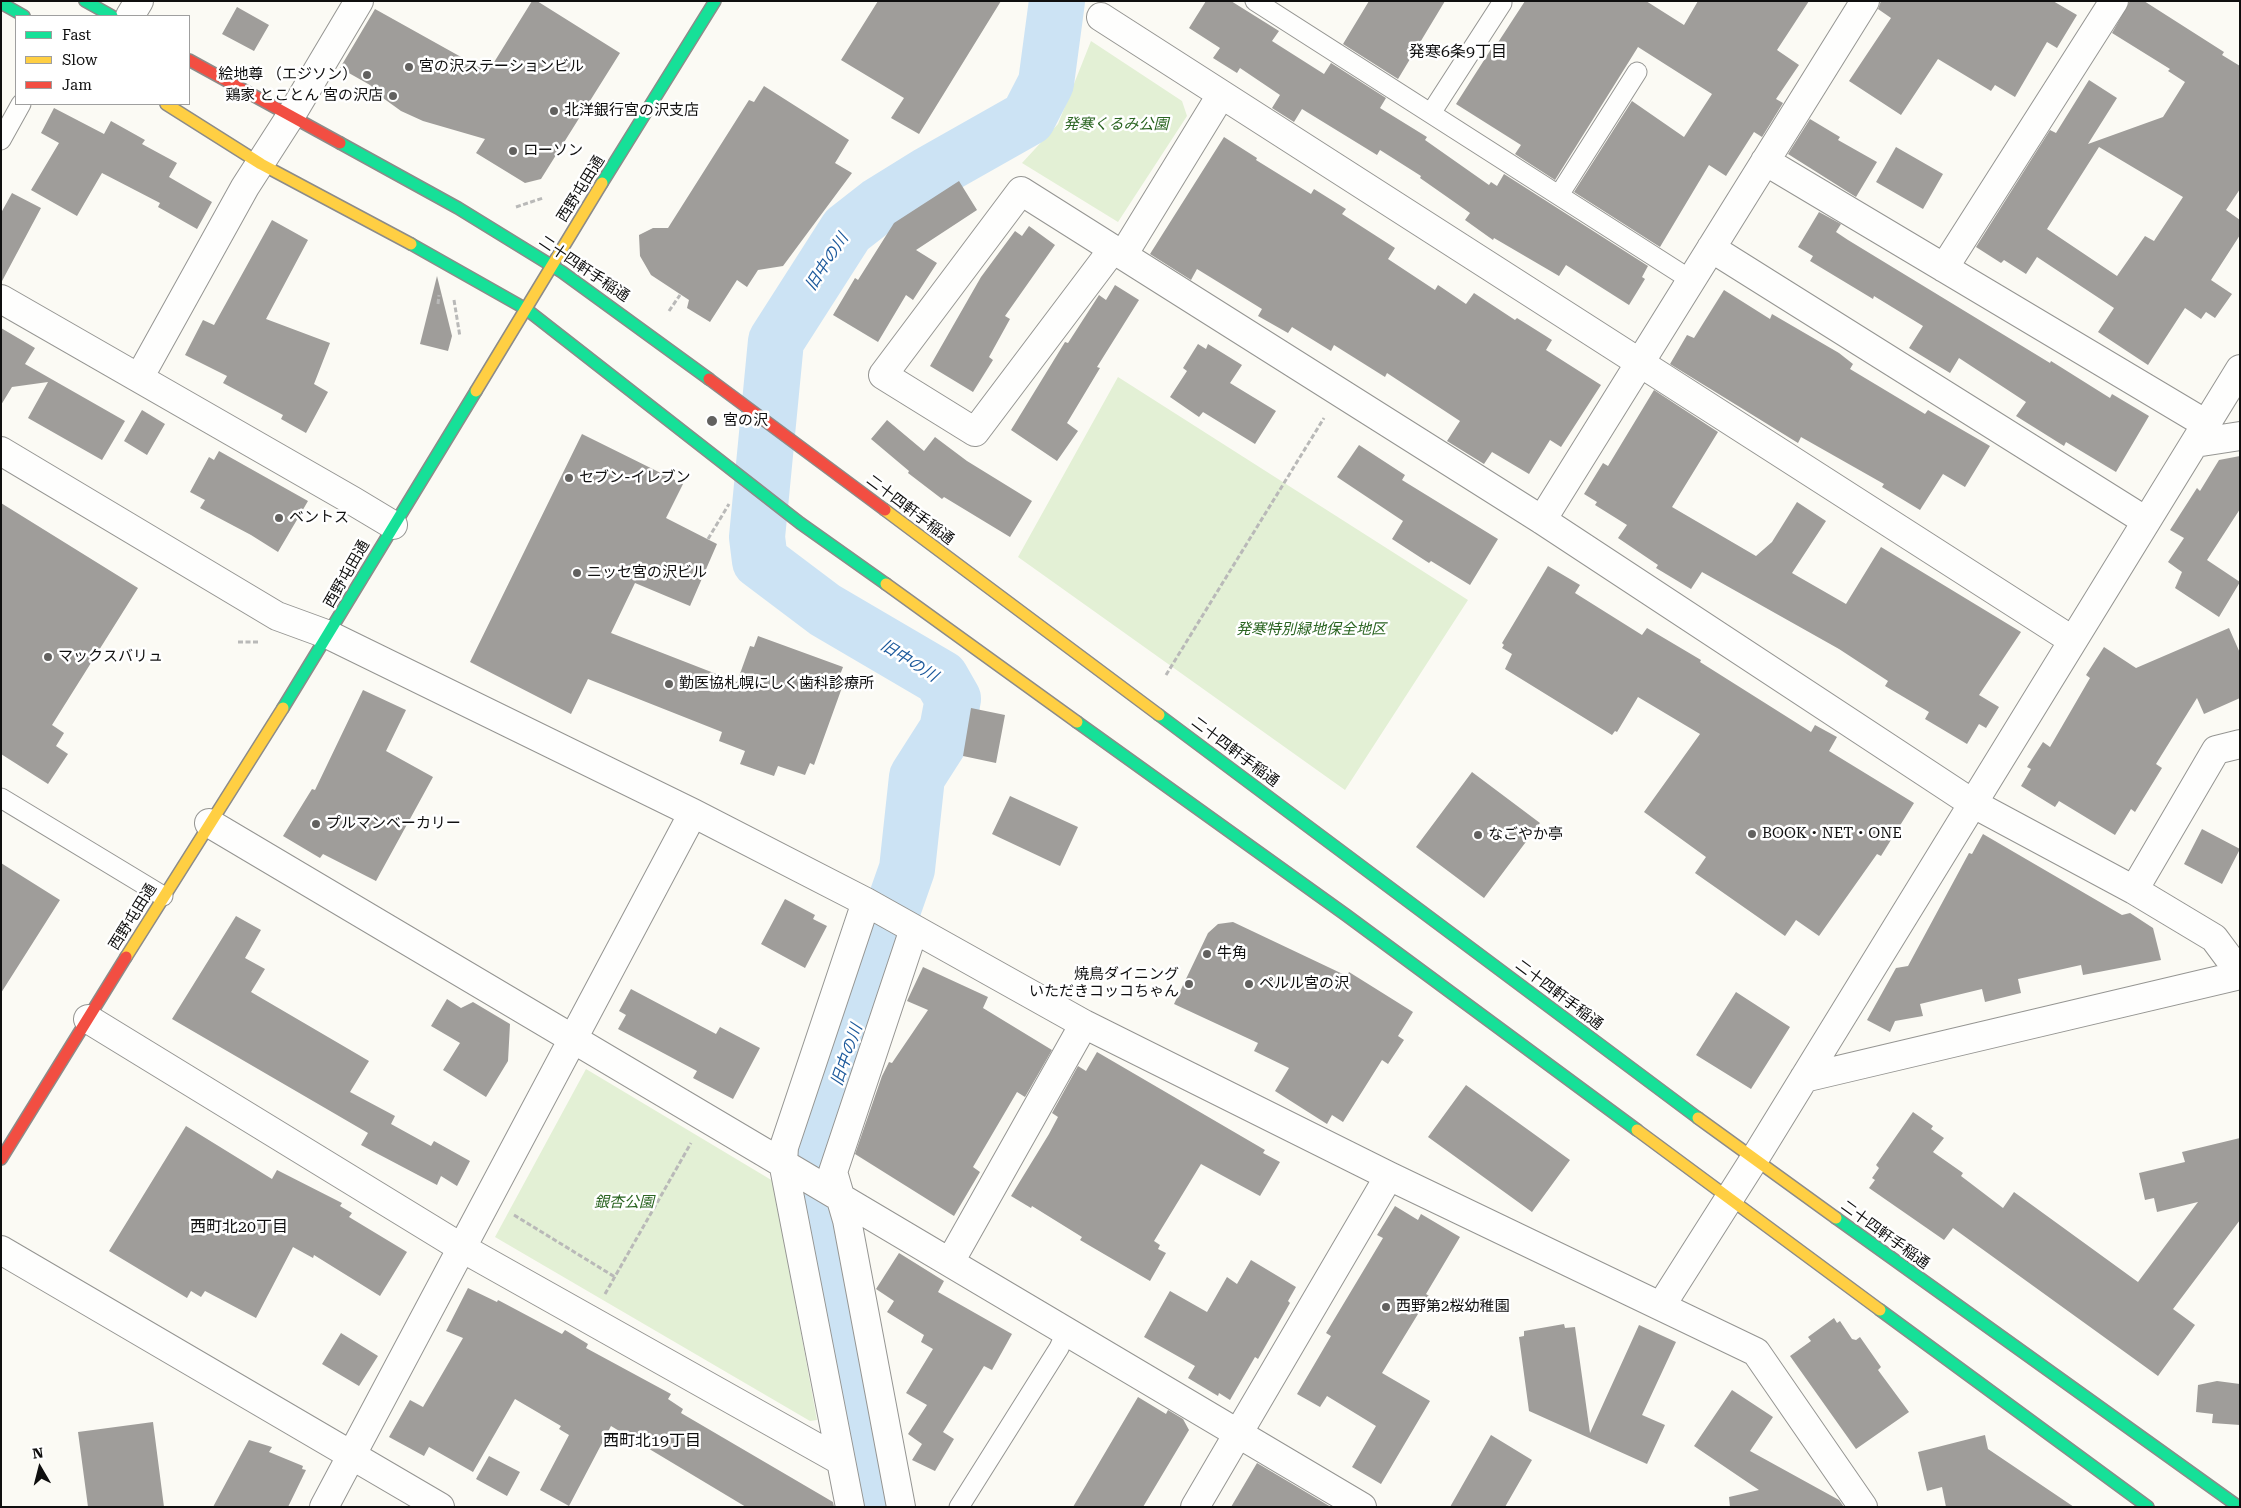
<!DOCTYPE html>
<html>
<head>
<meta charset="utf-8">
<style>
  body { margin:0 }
  #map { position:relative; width:2241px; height:1508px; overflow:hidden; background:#fbfaf4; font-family:"Roboto Serif",serif }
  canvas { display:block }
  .frame { position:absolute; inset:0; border:2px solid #0f0f0f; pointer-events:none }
  .legend { position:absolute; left:15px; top:15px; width:175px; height:90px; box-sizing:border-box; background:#fff; border:1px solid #9f9f9f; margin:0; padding:6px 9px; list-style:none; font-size:15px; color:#0f0f0f }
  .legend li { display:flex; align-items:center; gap:10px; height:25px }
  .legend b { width:25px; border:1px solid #9f9f9f }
  .north { position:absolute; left:15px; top:1443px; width:50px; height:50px; -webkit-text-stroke:4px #fff; paint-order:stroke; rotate:352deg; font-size:14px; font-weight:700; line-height:20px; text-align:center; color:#0f0f0f }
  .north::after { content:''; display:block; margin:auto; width:18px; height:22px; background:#0f0f0f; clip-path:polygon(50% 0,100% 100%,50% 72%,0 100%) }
</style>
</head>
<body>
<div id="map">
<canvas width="2241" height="1508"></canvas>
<div class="frame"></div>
<ul class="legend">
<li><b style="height:6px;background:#16e098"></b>Fast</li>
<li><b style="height:6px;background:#ffcf43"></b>Slow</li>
<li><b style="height:6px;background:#f24e42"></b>Jam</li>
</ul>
<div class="north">N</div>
</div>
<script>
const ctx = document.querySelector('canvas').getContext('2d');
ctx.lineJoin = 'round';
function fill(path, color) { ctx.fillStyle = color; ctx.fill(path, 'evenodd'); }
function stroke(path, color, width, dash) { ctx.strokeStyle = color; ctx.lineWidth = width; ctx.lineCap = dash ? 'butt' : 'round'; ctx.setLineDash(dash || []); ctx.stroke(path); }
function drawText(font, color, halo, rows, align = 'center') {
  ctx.font = font + ' "Roboto Serif","Noto Sans JP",serif'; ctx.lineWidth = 5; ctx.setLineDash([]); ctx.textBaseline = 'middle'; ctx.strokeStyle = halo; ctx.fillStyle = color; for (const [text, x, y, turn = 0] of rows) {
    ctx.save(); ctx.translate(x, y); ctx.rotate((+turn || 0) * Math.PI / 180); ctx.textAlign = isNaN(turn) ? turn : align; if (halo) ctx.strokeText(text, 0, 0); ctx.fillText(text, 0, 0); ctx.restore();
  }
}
fill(new Path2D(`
  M 1091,41 L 1182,101 L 1187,116 L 1118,222 L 1022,163 L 1058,124 Z
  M 1118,377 L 1468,600 L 1345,790 L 1018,557 Z
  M 586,1069 L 773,1181 L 817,1420 L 810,1421 L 495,1237 Z`), '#e3f0d5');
stroke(new Path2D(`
  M 873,1507 L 841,1330 L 814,1205 L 815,1140 L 851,1048 L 880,946 L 907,869 L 917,777 L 947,730 L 953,699 L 941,678 L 825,610 L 760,561 L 757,537 L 776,341 L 847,230 L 879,205 L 929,174 L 1028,118 L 1046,83 L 1057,1`), '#cce3f4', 56);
fill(new Path2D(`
  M 532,1 L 537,1 L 620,53 L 541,179 L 525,183 L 476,153 L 485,139 L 423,121 L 401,111 L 383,98 L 370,85 L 340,68 L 375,9 L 488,72 Z
  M 878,1 L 1001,1 L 919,134 L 891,118 L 904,98 L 841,60 Z
  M 1206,1 L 1231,1 L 1279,31 L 1272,41 L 1324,74 L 1331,63 L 1386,98 L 1380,108 L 1427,137 L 1425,140 L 1489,185 L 1491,182 L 1497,186 L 1504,174 L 1648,266 L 1642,277 L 1645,279 L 1629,305 L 1566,265 L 1559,276 L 1494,238 L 1493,240 L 1465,220 L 1470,213 L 1420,178 L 1421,176 L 1380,150 L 1377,155 L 1302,109 L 1294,122 L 1272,108 L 1280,95 L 1240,68 L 1237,73 L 1213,58 L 1220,48 L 1189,28 Z
  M 1369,1 L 1445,1 L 1398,79 L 1343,44 Z
  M 1525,1 L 1646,1 L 1684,25 L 1698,1 L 1809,1 L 1777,50 L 1799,65 L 1776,99 L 1783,103 L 1762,137 L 1754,132 L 1726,176 L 1709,165 L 1660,247 L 1574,192 L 1632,101 L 1684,137 L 1712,94 L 1638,47 L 1555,180 L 1515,154 L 1521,145 L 1456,104 L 1495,43 L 1497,44 Z
  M 1881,1 L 2053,1 L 2077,15 L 2057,48 L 2047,42 L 2015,97 L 1995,85 L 1991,91 L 1938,59 L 1901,115 L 1849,81 L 1891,18 L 1878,9 Z
  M 2130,1 L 2144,1 L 2224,52 L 2222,55 L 2240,66 L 2240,189 L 2226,210 L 2240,220 L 2240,235 L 2211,280 L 2232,294 L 2215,318 L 2206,312 L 2201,319 L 2185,308 L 2148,365 L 2098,332 L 2114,308 L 2037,257 L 2026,274 L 2004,260 L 2001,263 L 1976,247 L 2050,130 L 2056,133 L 2089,80 L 2117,98 L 2088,144 L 2163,117 L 2185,82 L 2168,71 L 2170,69 L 2112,33 ZM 2099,147 L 2183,197 L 2154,241 L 2145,236 L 2117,276 L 2047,229 Z
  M 237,7 L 269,25 L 254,51 L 222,34 Z
  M 764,86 L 849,140 L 835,163 L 852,173 L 783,266 L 758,270 L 747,287 L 737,280 L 710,322 L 687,308 L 689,300 L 651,275 L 640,256 L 639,235 L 653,228 L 668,228 L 749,100 L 754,102 Z
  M 54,108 L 104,134 L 111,121 L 145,140 L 142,144 L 177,163 L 169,177 L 212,202 L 197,229 L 158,207 L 160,203 L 102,173 L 77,216 L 31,190 L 59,143 L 41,133 Z
  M 1810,119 L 1840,137 L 1838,140 L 1877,162 L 1856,197 L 1788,154 Z
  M 1224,137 L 1257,158 L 1256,160 L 1311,194 L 1314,189 L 1346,209 L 1342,214 L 1395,248 L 1388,259 L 1435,290 L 1438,285 L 1466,304 L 1474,293 L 1515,320 L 1517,318 L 1552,340 L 1546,350 L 1601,385 L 1561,447 L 1550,440 L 1529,474 L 1492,452 L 1484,464 L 1447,441 L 1460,421 L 1387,373 L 1385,377 L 1334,345 L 1331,351 L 1292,327 L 1288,333 L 1258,316 L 1262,309 L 1197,269 L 1191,280 L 1150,254 Z
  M 1896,147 L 1943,174 L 1923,209 L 1876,182 Z
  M 959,181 L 977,210 L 916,250 L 937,263 L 913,300 L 906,295 L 878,342 L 833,315 L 855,278 L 858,280 L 894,223 Z
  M 12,193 L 41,208 L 1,283 L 1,213 Z
  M 1819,212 L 1841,224 L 1836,232 L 1848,240 L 2050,363 L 2051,361 L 2110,398 L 2112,394 L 2149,416 L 2116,472 L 2066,442 L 2064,446 L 2016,416 L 2026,402 L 1959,358 L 1950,373 L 1909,348 L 1923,326 L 1874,296 L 1873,299 L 1810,261 L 1813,256 L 1798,247 Z
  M 272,220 L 308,240 L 266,319 L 330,343 L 314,384 L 328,392 L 306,433 L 281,419 L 283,415 L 223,383 L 227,376 L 185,355 L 203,320 L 214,325 Z
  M 1029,226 L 1055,245 L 1005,316 L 1010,319 L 989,357 L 993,360 L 973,392 L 930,366 L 981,277 L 1015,231 L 1022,236 Z
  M 437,276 L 452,336 L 448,351 L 420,344 Z
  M 1115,285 L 1139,300 L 1097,367 L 1100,368 L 1067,423 L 1078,431 L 1057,461 L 1011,430 L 1065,342 L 1068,343 L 1099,295 L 1106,300 Z
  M 1724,290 L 1770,319 L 1772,314 L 1839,353 L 1853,364 L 1850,369 L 1925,414 L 1928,410 L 1990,446 L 1965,487 L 1943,474 L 1920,510 L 1882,487 L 1884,484 L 1801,437 L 1798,443 L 1670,364 L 1687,335 L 1694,338 Z
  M 1,328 L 35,348 L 25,364 L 125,421 L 102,460 L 28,418 L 48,382 L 12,387 L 1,405 Z
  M 1198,344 L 1206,349 L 1208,344 L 1242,365 L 1230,383 L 1276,411 L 1255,444 L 1203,412 L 1199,417 L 1170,397 L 1187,371 L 1183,368 Z
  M 1654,390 L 1718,432 L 1672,507 L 1756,556 L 1772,542 L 1797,502 L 1826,521 L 1792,573 L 1846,604 L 1881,547 L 2021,632 L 1979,695 L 1999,707 L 1986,728 L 1979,724 L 1967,744 L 1925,719 L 1929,712 L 1885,686 L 1888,681 L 1839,649 L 1702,572 L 1691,589 L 1656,568 L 1658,565 L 1618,538 L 1627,525 L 1595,505 L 1597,502 L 1584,494 L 1603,463 L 1608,466 Z
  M 142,410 L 165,424 L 147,455 L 124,441 Z
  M 887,420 L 924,451 L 935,437 L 967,461 L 1032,501 L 1010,537 L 944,497 L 942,499 L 908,473 L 909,471 L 871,439 Z
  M 582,434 L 683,484 L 666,518 L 717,544 L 690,606 L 635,583 L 611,633 L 737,682 L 750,646 L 754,647 L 758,636 L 843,667 L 838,680 L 844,682 L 814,765 L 810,763 L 805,775 L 778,766 L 774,776 L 740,764 L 745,751 L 719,741 L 722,732 L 588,679 L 571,714 L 470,662 Z
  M 1359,445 L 1405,475 L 1402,480 L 1498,539 L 1470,585 L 1431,561 L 1429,563 L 1392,539 L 1403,521 L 1337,477 Z
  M 219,451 L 308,501 L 278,552 L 251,535 L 200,508 L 205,500 L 190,492 L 209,457 L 214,460 Z
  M 2240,456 L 2240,509 L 2207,560 L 2240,582 L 2219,617 L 2175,588 L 2182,572 L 2168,562 L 2184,538 L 2170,530 L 2197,488 L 2200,491 L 2219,460 Z
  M 1,503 L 138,588 L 52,725 L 64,733 L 56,746 L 68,754 L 48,784 L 1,754 Z
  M 1548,566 L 1580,585 L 1575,593 L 1642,635 L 1647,628 L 1701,660 L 1700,662 L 1811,732 L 1815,725 L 1837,737 L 1829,751 L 1914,803 L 1881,856 L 1877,854 L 1819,936 L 1796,920 L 1785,936 L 1695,873 L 1706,857 L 1644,812 L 1700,734 L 1638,697 L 1617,732 L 1615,731 L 1612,735 L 1505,669 L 1512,654 L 1502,648 L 1504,645 L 1502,643 Z
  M 2229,628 L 2240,653 L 2240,698 L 2204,714 L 2197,698 L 2156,764 L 2162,768 L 2135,812 L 2131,809 L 2115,835 L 2059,801 L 2055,807 L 2021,786 L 2031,769 L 2027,767 L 2043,742 L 2050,747 L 2090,678 L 2086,675 L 2104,647 L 2136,668 Z
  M 363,690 L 406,710 L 386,751 L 433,777 L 376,881 L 323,854 L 320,858 L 283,836 L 312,789 L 315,790 Z
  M 971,708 L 1005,715 L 996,763 L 963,756 Z
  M 1472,772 L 1540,823 L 1484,898 L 1416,847 Z
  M 1010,796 L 1078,827 L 1060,866 L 992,834 Z
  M 2202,829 L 2240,849 L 2222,884 L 2184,864 Z
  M 1983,834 L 2122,915 L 2130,913 L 2153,928 L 2161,960 L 2083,975 L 2081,965 L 2018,979 L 2021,993 L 1985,1002 L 1982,989 L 1920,1004 L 1923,1016 L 1895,1021 L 1890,1032 L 1867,1020 L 1896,968 L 1908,966 L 1969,853 L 1972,854 Z
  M 1,863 L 60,900 L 1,993 Z
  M 785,899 L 815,915 L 813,919 L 827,926 L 805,968 L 761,944 Z
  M 236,916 L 261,930 L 245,958 L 265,969 L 251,992 L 369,1061 L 350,1092 L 395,1116 L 391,1124 L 431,1146 L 434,1141 L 470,1161 L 457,1186 L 441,1176 L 437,1185 L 361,1145 L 368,1133 L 172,1019 Z
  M 1233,922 L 1347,976 L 1349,972 L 1413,1012 L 1398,1036 L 1404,1040 L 1388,1064 L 1382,1060 L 1343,1122 L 1332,1115 L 1327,1124 L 1275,1091 L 1289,1068 L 1254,1051 L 1258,1043 L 1174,1004 L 1208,933 L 1218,924 Z
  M 923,967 L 988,997 L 983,1008 L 1052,1050 L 1025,1097 L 1017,1092 L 973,1167 L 980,1172 L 954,1216 L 855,1154 L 882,1076 L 889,1062 L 892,1063 L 928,1010 L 907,1001 Z
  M 631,989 L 716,1034 L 720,1027 L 760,1048 L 733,1099 L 693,1078 L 697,1071 L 618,1029 L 626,1015 L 619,1011 Z
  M 1736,992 L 1790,1027 L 1751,1089 L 1696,1055 Z
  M 447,999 L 461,1008 L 473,1002 L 510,1024 L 508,1061 L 486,1097 L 443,1070 L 460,1043 L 431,1026 Z
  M 1097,1052 L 1265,1150 L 1263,1153 L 1280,1162 L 1260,1196 L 1201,1164 L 1154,1241 L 1160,1245 L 1158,1249 L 1166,1253 L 1150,1281 L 1080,1240 L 1082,1237 L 1032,1206 L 1031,1208 L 1011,1196 L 1049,1134 L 1058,1117 L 1052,1113 L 1078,1066 L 1086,1071 Z
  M 1466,1085 L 1570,1160 L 1532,1212 L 1428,1137 Z
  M 1913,1112 L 1933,1126 L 1931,1129 L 1944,1138 L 1933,1152 L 1963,1173 L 1961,1176 L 2003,1208 L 2014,1192 L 2138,1282 L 2198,1202 L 2157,1212 L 2154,1198 L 2145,1200 L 2139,1173 L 2185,1162 L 2182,1152 L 2240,1138 L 2240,1220 L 2173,1309 L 2195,1325 L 2158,1376 L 1953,1228 L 1944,1240 L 1869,1188 L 1875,1180 L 1872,1178 L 1879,1168 L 1876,1165 Z
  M 186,1126 L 272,1179 L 277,1170 L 342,1203 L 340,1206 L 352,1213 L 349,1217 L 407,1252 L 380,1296 L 314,1255 L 313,1258 L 293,1247 L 256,1318 L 205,1291 L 201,1297 L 191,1291 L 187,1298 L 109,1251 Z
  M 1395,1206 L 1418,1220 L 1421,1214 L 1460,1237 L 1426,1294 L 1429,1296 L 1382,1373 L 1430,1401 L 1381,1484 L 1352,1467 L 1376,1426 L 1327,1396 L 1320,1407 L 1297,1394 L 1331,1336 L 1326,1333 L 1383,1238 L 1377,1235 Z
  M 899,1253 L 944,1281 L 938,1292 L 1012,1334 L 992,1370 L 984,1366 L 943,1432 L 954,1439 L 935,1471 L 912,1460 L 922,1444 L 908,1434 L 927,1405 L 906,1393 L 933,1349 L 921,1342 L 924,1335 L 887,1312 L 894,1301 L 876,1289 Z
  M 1251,1260 L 1296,1287 L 1288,1301 L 1290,1303 L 1258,1359 L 1255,1357 L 1230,1400 L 1219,1393 L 1218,1396 L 1188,1378 L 1195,1366 L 1144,1337 L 1170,1291 L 1207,1312 L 1227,1277 L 1237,1284 Z
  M 468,1288 L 497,1302 L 498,1300 L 562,1334 L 565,1330 L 588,1344 L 586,1348 L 671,1394 L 668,1399 L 683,1409 L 681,1413 L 833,1502 L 834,1507 L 746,1507 L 611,1426 L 569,1506 L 540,1490 L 569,1435 L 559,1429 L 561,1426 L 515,1399 L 473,1472 L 429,1447 L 424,1456 L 389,1437 L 410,1400 L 423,1407 L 463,1338 L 446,1331 Z
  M 1834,1318 L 1837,1323 L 1840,1321 L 1852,1339 L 1856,1340 L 1860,1337 L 1881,1367 L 1878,1370 L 1909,1412 L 1856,1449 L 1790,1356 L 1811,1341 L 1808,1337 Z
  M 1564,1324 L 1565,1328 L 1575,1327 L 1590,1433 L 1639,1325 L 1676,1342 L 1642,1415 L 1665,1425 L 1647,1464 L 1529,1411 L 1519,1337 L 1524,1336 L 1524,1331 Z
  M 341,1333 L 378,1356 L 359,1386 L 322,1364 Z
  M 2217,1381 L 2240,1384 L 2240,1425 L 2212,1423 L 2213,1414 L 2196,1412 L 2198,1385 Z
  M 1732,1390 L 1773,1417 L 1750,1451 L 1839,1500 L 1844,1507 L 1730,1507 L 1729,1497 L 1759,1490 L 1694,1446 Z
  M 1138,1397 L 1166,1414 L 1168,1410 L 1183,1419 L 1189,1430 L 1143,1507 L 1073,1507 Z
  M 153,1422 L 164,1507 L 88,1507 L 78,1432 Z
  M 1491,1435 L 1532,1460 L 1505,1507 L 1450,1507 Z
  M 1985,1435 L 1988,1449 L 2074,1507 L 1946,1507 L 1942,1487 L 1927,1491 L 1918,1452 Z
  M 249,1440 L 272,1447 L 269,1452 L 303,1466 L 302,1469 L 306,1470 L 288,1507 L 213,1507 Z
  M 489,1456 L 520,1472 L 507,1496 L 476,1479 Z
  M 1257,1463 L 1331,1507 L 1231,1507 Z`), '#9f9d9a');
const lane = new Path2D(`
  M 1255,1 L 1691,280
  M 1431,113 L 1502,3
  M 1,140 L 21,104
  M 1559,195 L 1637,72
  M 1,798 L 163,896
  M 959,1507 L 1059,1348 L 1067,1330`);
const street = new Path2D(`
  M 130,16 L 139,1
  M 1101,17 L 2072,640
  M 1765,161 L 2206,424
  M 1711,248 L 2146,521
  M 1113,249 L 975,432 L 883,375 L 1021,191 L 1542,520 L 1972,803 L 2134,890 L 2214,938 L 2240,973
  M 1123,255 L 1221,95
  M 1944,268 L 2114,1
  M 1,299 L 353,501 L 393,525
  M 139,378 L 245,187 L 290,117 L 359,1
  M 2195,443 L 2240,436
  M 1,451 L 277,616 L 329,635 L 693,813 L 866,902 L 1084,1024 L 1389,1176 L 1756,1352 L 1863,1507
  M 1542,520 L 1865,1
  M 209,823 L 1362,1507
  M 2134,890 L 2216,750 L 2240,744
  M 88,1019 L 462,1248 L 841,1461
  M 1804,1078 L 2240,975
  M 1,1250 L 440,1507
  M 950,1262 L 1084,1024
  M 1661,1306 L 1755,1158 L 2240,369
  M 324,1507 L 693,813
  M 850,1507 L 783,1162 L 784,1147 L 866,902
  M 901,1507 L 847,1220 L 833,1172 L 914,929
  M 1195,1507 L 1389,1176`);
const fast = new Path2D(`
  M 85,1 L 112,16
  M 1,3 L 24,16
  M 340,143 L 458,208 L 562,272 L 709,379
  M 602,183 L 715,1
  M 411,244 L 526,309 L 800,523 L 886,584
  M 283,708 L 476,391
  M 1159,715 L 1698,1118
  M 1077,722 L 1346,915 L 1637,1130
  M 1836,1218 L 2239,1507
  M 1880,1310 L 2148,1507`);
const slow = new Path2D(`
  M 166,104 L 261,164 L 411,244
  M 476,391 L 602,183
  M 885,510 L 1159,715
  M 886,584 L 1077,722
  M 126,957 L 283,708
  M 1698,1118 L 1836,1218
  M 1637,1130 L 1880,1310`);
const jam = new Path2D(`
  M 189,60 L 340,143
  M 709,379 L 885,510
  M 1,1159 L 126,957`);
stroke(lane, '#959592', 21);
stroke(street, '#959592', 30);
stroke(fast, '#8c8b89', 14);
stroke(slow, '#8c8b89', 14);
stroke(jam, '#8c8b89', 14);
stroke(new Path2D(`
  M 516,207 L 543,198
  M 454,300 L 460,337
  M 438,304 L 439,295
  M 669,311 L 680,295
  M 708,539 L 729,504
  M 238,642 L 260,642
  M 1166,675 L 1324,418
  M 514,1215 L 615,1277
  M 605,1294 L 691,1143`), '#b9b9b8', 3, [5, 2.5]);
stroke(lane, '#fefefd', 19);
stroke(street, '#fefefd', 28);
stroke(fast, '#16e098', 11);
stroke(slow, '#ffcf43', 11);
stroke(jam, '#f24e42', 11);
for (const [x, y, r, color] of [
  [409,67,5,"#62615f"],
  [367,75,5,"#62615f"],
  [393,96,5,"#62615f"],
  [554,111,5,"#62615f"],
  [513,151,5,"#62615f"],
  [712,421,6,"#62615f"],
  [569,478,5,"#62615f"],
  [279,518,5,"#62615f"],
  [577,573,5,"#62615f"],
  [48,657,5,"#62615f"],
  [669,684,5,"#62615f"],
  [316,824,5,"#62615f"],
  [1752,834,5,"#62615f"],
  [1478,835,5,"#62615f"],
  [1207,954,5,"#62615f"],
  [1189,984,5,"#62615f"],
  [1249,984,5,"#62615f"],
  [1386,1307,5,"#62615f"]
]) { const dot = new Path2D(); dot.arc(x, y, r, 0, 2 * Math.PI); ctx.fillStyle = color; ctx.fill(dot); stroke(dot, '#fff', 2); }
drawText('15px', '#0f0f0f', '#fff', [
  ["宮の沢ステーションビル",419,67],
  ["絵地尊 （エジソン）",357,75,"right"],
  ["鶏家 とことん 宮の沢店",383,96,"right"],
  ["北洋銀行宮の沢支店",564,111],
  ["ローソン",523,151],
  ["宮の沢",723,421],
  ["セブン-イレブン",579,478],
  ["ベントス",289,518],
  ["ニッセ宮の沢ビル",587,573],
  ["マックスバリュ",58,657],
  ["勤医協札幌にしく歯科診療所",679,684],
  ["プルマンベーカリー",326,824],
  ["BOOK・NET・ONE",1762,834],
  ["なごやか亭",1488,835],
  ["牛角",1217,954],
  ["焼鳥ダイニング",1179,975,"right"],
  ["いただきコッコちゃん",1179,992,"right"],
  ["ペルル宮の沢",1259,984],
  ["西野第2桜幼稚園",1396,1307]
], 'left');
drawText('italic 15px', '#2a6421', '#fff', [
  ["発寒くるみ公園",1116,125],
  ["発寒特別緑地保全地区",1311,630],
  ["銀杏公園",624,1203]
]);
drawText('15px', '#0f0f0f', '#fff', [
  ["西野屯田通",581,189,-58],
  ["二十四軒手稲通",584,269,34],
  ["二十四軒手稲通",910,510,37],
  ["西野屯田通",347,574,-60],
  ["二十四軒手稲通",1235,752,37],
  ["西野屯田通",133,917,-58],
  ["二十四軒手稲通",1559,995,37],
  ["二十四軒手稲通",1885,1235,36]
]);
drawText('16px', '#0f0f0f', '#fff', [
  ["発寒6条9丁目",1458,52],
  ["西町北20丁目",239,1227],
  ["西町北19丁目",652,1441]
]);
drawText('italic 16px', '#1d5a9c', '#fff', [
  ["旧中の川",827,262,-57],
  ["旧中の川",909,661,32],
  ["旧中の川",847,1055,-71]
]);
</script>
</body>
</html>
